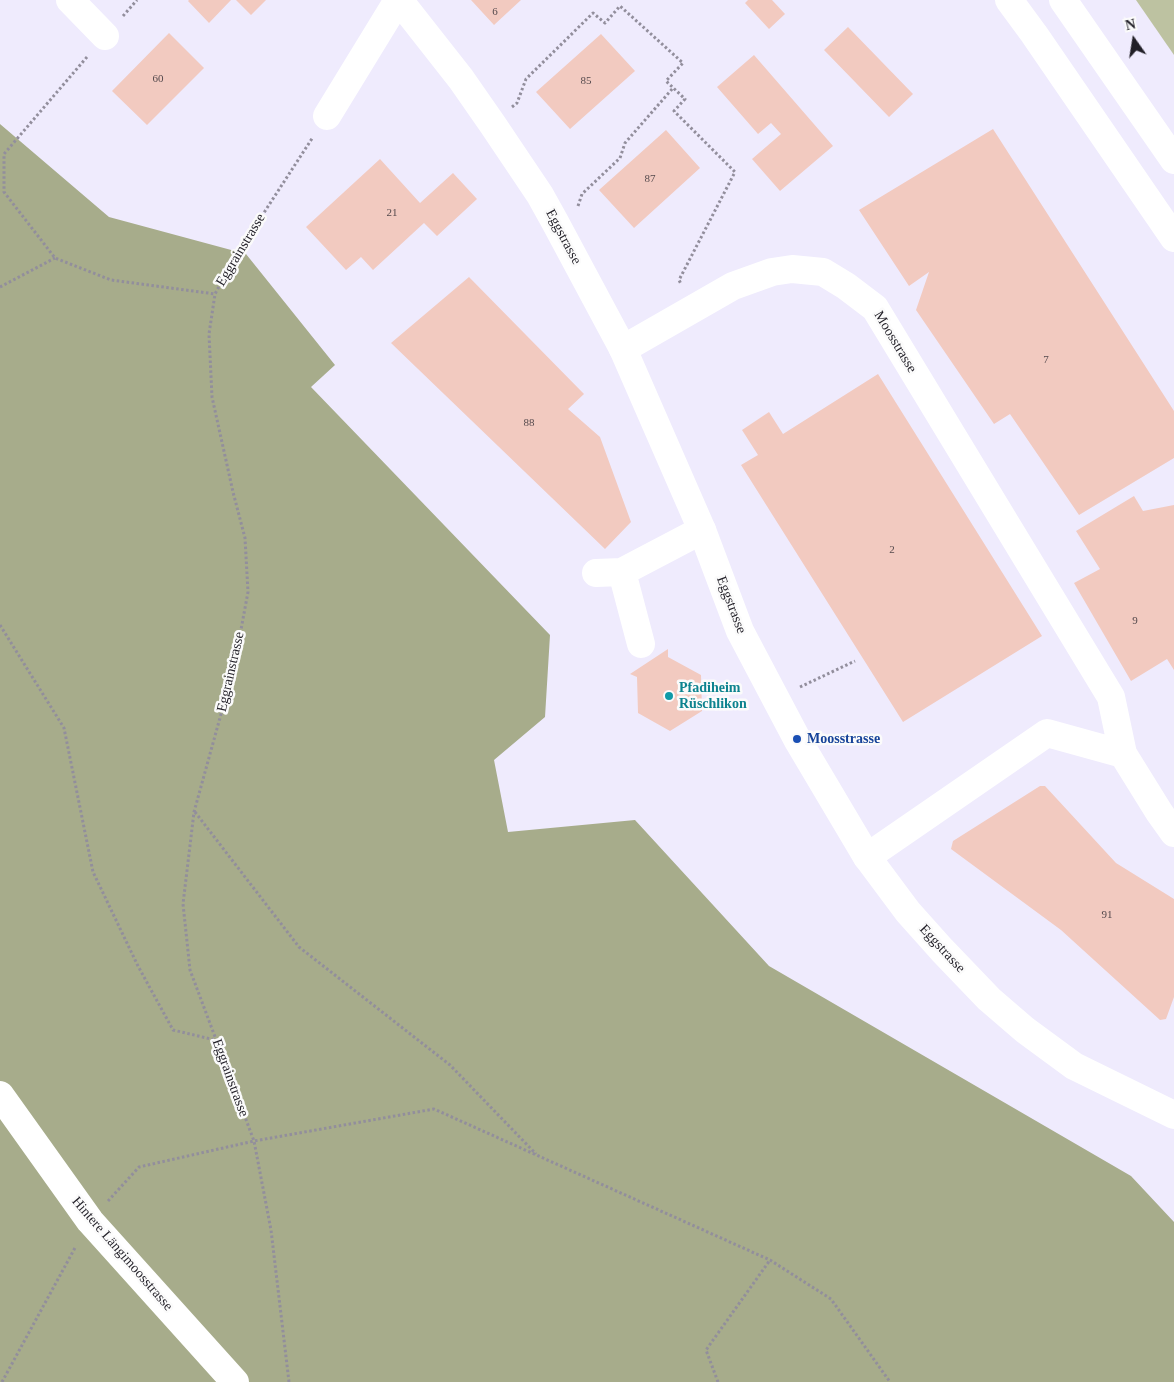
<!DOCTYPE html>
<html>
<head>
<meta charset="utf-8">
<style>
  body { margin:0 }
  #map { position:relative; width:1174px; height:1382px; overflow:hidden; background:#efebfd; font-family:Georgia,serif }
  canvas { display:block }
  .north { position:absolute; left:1109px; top:15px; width:50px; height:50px; -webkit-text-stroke:4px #fbfbfb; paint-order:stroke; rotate:347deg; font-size:14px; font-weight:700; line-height:20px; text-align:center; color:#211f27 }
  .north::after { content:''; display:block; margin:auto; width:18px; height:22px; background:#211f27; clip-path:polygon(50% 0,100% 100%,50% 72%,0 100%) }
</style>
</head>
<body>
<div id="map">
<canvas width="1174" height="1382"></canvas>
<div class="north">N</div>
</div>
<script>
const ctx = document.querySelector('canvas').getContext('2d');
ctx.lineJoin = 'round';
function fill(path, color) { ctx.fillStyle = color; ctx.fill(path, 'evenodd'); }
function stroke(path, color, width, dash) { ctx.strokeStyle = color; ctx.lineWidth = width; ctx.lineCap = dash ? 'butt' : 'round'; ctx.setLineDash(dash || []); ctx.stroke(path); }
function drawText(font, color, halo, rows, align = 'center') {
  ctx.font = font + ' Georgia,serif'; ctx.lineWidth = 5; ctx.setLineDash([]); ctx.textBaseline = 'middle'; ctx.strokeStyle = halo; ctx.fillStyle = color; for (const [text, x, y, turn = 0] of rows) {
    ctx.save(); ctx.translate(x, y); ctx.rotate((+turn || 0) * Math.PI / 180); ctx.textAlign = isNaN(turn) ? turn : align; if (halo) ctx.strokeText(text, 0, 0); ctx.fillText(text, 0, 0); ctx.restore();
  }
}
fill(new Path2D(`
  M 1136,0 L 1174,0 L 1174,55 Z`), '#bdc2a1');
fill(new Path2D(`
  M 0,124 L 109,217 L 246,254 L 335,365 L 311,387 L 550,635 L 545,717 L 494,760 L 508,832 L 635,820 L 769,966 L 1131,1176 L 1174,1222 L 1174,1382 L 0,1382 Z`), '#a7ac8b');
fill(new Path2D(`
  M 189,0 L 231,0 L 209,23 L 188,1 Z
  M 236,0 L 266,0 L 251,15 Z
  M 471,0 L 521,0 L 494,25 Z
  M 748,0 L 772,0 L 785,14 L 769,29 L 745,3 Z
  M 848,27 L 913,94 L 889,117 L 824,50 Z
  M 169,33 L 204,68 L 147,125 L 112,91 Z
  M 601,34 L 635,71 L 570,129 L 536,92 Z
  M 754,55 L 833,146 L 780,191 L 752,159 L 781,134 L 771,123 L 758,134 L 717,87 Z
  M 993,129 L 1174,411 L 1174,458 L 1079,515 L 1010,414 L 994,424 L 916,310 L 929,272 L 909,286 L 859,210 Z
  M 666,130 L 700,168 L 634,228 L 599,190 Z
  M 380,159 L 420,203 L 453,173 L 477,199 L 437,236 L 424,223 L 373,270 L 361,257 L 346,270 L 306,227 Z
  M 469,277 L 584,394 L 568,409 L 600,437 L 631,522 L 605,549 L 391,343 Z
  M 878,374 L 1042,636 L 903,722 L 741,465 L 758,455 L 742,430 L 769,412 L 783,434 Z
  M 1134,496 L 1143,511 L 1174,505 L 1174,670 L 1167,659 L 1131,681 L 1074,583 L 1100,569 L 1076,531 Z
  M 668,649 L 668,657 L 701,675 L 702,711 L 670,731 L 638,713 L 637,677 L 630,674 Z
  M 1040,786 L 1045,786 L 1116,863 L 1174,899 L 1174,997 L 1166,1019 L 1160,1020 L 1061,930 L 951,849 L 953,841 Z`), '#f2cac0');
stroke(new Path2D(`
  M 123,16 L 137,0
  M 87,57 L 4,154 L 4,192 L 55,258 L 111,280 L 215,294
  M 512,107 L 517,103 L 526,79 L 593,13 L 605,23 L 620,6 L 683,63 L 666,81 L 685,99 L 674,111 L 735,172 L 679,280 L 681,284
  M 578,206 L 582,194 L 620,158 L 625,143 L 673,88
  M 0,287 L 55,258
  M 0,625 L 64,728 L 93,872 L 138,966 L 173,1030 L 215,1040
  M 800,687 L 855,661
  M 195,812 L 299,947 L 450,1065 L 536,1154
  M 108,1201 L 139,1167 L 254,1141 L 434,1109 L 770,1260 L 831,1299 L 890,1382
  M 2,1382 L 76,1246
  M 289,1382 L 271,1230 L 254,1141 L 190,970 L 183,904 L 194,812 L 234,667 L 248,592 L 245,538 L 233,492 L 212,397 L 209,334 L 215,294 L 232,262 L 313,137
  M 718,1382 L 706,1350 L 770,1260`), '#928e9c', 3, [2.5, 2.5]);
stroke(new Path2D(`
  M 70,0 L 105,36
  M 327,116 L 398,0
  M 623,349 L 733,286 L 772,272 L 792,269 L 823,272 L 846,286 L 875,308 L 1111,697 L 1123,754 L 1159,812 L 1174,833
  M 622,572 L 641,644
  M 596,573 L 622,572 L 702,530
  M 867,857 L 1047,733 L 1123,754
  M 0,1095 L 90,1221 L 235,1382`), '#fff', 28);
stroke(new Path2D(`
  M 399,0 L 461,79 L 493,125 L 540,195 L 555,222 L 623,349 L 702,530 L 740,631 L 797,739 L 867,857 L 908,912 L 942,950 L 989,999 L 1025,1030 L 1074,1066 L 1174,1115`), '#fff', 28);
stroke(new Path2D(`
  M 1009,0 L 1034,34 L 1174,238
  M 1063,0 L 1174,160`), '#fff', 28);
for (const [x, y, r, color] of [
  [669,696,5,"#0f9aa8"],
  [797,739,5,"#1a4fb4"]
]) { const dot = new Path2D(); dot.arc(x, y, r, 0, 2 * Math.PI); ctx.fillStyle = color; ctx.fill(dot); stroke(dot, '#fbfbfb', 2); }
drawText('11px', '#554a4d', null, [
  ["6",495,12],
  ["60",158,79],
  ["85",586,81],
  ["87",650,179],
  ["21",392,213],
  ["7",1046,360],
  ["88",529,423],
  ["2",892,550],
  ["9",1135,621],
  ["91",1107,915]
]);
drawText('14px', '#211f27', '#fbfbfb', [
  ["Eggstrasse",563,237,62],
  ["Eggrainstrasse",241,250,-59],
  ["Moosstrasse",895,342,59],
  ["Eggstrasse",731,605,69],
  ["Eggrainstrasse",231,672,-77],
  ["Eggstrasse",942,949,47],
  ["Eggrainstrasse",230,1078,70],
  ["Hintere Längimoosstrasse",122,1254,49]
]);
drawText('bold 14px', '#0d838f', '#fbfbfb', [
  ["Pfadiheim",679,688],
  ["Rüschlikon",679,704]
], 'left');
drawText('bold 14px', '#164399', '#fbfbfb', [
  ["Moosstrasse",807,739]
], 'left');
</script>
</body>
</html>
